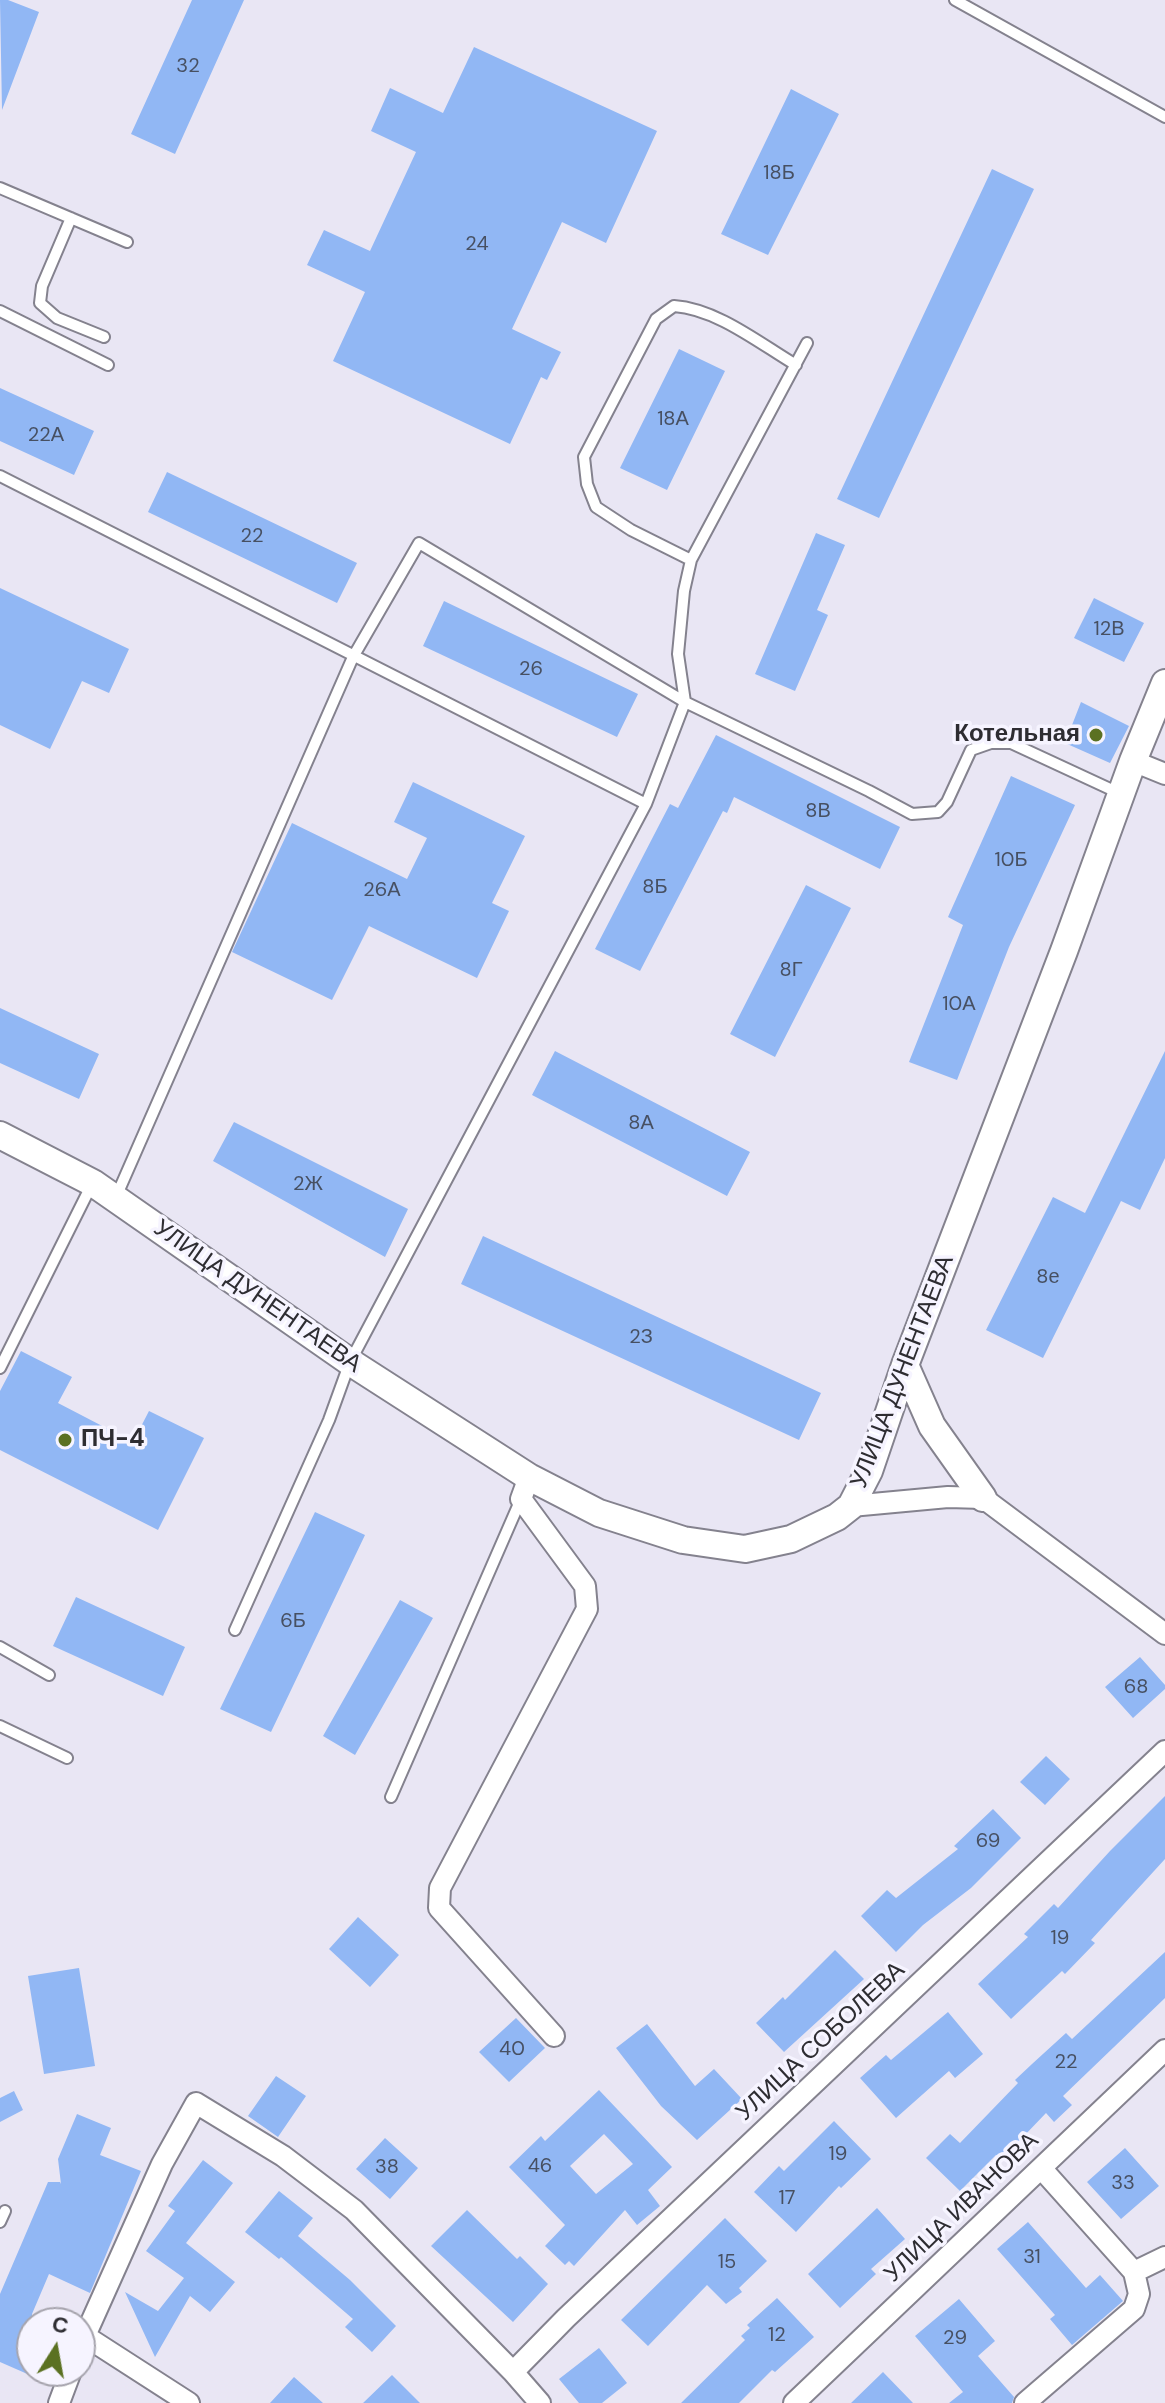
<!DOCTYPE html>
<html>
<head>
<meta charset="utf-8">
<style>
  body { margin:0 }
  #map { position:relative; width:1165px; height:2403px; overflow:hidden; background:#e9e6f4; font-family:"DM Sans",sans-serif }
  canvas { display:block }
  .north { position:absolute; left:16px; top:2307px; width:80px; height:80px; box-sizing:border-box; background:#f6f4ff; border:2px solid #a6a4ad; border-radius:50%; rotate:11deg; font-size:22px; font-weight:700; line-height:32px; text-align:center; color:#2e2d32 }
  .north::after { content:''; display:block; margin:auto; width:28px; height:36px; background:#5b7122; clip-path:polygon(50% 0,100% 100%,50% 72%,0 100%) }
</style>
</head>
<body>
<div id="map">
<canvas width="1165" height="2403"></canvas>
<div class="north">С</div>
</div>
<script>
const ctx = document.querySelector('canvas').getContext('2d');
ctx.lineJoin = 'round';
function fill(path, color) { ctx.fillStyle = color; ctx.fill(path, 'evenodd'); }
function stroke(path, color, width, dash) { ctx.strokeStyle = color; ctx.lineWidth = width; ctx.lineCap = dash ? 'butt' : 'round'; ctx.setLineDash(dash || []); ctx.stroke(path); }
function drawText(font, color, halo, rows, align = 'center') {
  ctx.font = font + ' "DM Sans",sans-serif'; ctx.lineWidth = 7; ctx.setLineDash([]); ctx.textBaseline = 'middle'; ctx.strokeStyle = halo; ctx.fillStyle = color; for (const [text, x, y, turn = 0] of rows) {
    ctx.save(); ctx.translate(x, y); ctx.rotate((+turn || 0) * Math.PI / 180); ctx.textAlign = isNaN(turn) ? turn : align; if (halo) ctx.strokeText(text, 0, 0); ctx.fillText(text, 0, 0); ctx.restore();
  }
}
fill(new Path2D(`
  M 0,0 L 8,0 L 39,12 L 2,110 Z
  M 192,0 L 244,0 L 175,154 L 131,134 Z
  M 474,47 L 657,131 L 606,243 L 562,222 L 512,329 L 561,352 L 547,380 L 541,377 L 510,444 L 333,361 L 365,292 L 307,265 L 324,230 L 370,251 L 416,152 L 371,131 L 390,88 L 443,113 Z
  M 791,89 L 839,114 L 768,255 L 721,234 Z
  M 992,169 L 1034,189 L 879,518 L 837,499 Z
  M 679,349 L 725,371 L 667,490 L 620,468 Z
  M 0,388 L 94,431 L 74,475 L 0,441 Z
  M 167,472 L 357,563 L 337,603 L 148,512 Z
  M 816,533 L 845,545 L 817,610 L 828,615 L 795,691 L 755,674 Z
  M 0,588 L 129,649 L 109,693 L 82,681 L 50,749 L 0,725 Z
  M 1094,598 L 1144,623 L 1124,662 L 1074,638 Z
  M 444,601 L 638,694 L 617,737 L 423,646 Z
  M 1081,702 L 1129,726 L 1110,763 L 1065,743 Z
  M 716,735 L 900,827 L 880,869 L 734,797 L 727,813 L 723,811 L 640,971 L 595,949 L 670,804 L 678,808 Z
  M 1011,776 L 1075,805 L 1009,947 L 957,1080 L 909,1062 L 963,925 L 948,917 Z
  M 413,782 L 525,836 L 492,903 L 509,911 L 477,978 L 369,926 L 332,1000 L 232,952 L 292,823 L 407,879 L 427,838 L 394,822 Z
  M 806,885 L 851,908 L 775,1057 L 730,1034 Z
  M 0,1008 L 99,1054 L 79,1099 L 0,1063 Z
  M 555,1051 L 750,1152 L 727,1196 L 532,1095 Z
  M 1165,1051 L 1165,1158 L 1140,1210 L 1121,1201 L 1043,1358 L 986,1330 L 1053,1197 L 1085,1213 Z
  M 234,1122 L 408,1209 L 385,1257 L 213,1161 Z
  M 483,1236 L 821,1393 L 799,1440 L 461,1284 Z
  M 21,1351 L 72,1377 L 58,1403 L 133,1442 L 149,1411 L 204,1438 L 158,1530 L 0,1450 L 0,1391 Z
  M 315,1512 L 365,1535 L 271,1732 L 220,1709 Z
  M 76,1597 L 185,1647 L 163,1696 L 53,1646 Z
  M 400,1600 L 433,1618 L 355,1755 L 323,1736 Z
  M 1140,1657 L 1165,1685 L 1165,1689 L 1133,1718 L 1105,1687 Z
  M 1046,1756 L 1070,1779 L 1045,1805 L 1020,1782 Z
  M 1165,1796 L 1165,1859 L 1091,1940 L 1095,1943 L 1065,1974 L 1062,1971 L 1011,2019 L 978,1984 L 1028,1937 L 1024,1934 L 1054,1904 L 1058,1908 L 1110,1851 Z
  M 993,1809 L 1021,1838 L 971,1888 L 923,1925 L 896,1952 L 861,1916 L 887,1890 L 896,1898 L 958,1849 L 954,1846 Z
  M 358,1917 L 399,1955 L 370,1987 L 329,1949 Z
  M 835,1950 L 864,1979 L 784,2052 L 756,2023 L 783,1997 L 785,2000 Z
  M 1165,1952 L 1165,1998 L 1063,2096 L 1072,2105 L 1054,2122 L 1046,2113 L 1001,2160 L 996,2155 L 960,2191 L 926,2158 L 950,2134 L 960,2143 L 1018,2083 L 1015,2080 L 1032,2064 L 1066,2033 L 1072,2039 Z
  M 79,1968 L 95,2066 L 44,2074 L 28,1976 Z
  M 948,2012 L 983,2054 L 955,2078 L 949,2071 L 896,2118 L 860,2078 L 886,2055 L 891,2060 Z
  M 516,2018 L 545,2048 L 509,2082 L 479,2052 Z
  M 647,2024 L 695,2086 L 714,2069 L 742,2099 L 697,2140 L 661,2106 L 616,2048 Z
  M 276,2076 L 306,2096 L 278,2137 L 248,2116 Z
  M 599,2090 L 672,2167 L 648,2190 L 660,2206 L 637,2225 L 625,2210 L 574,2266 L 569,2261 L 565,2265 L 545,2246 L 565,2225 L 509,2167 L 541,2136 L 545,2141 ZM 604,2134 L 633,2164 L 596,2194 L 570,2166 Z
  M 14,2091 L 23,2110 L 0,2122 L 0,2098 Z
  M 77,2114 L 111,2128 L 100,2155 L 141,2171 L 90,2293 L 49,2274 L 32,2314 L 32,2376 L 0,2362 L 0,2294 L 48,2182 L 60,2182 L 61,2184 L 58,2159 Z
  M 834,2121 L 871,2159 L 841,2188 L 839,2186 L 796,2232 L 754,2192 L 779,2166 L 784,2171 Z
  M 385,2138 L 418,2168 L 390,2199 L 356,2169 Z
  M 1125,2148 L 1159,2186 L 1121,2219 L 1087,2182 Z
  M 203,2160 L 233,2183 L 186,2243 L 235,2282 L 210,2312 L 190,2296 L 155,2357 L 125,2292 L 158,2311 L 184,2278 L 146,2251 L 175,2211 L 168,2206 Z
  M 279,2191 L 313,2218 L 298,2236 L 350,2280 L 396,2326 L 372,2352 L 345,2327 L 353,2319 L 281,2257 L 279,2259 L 245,2232 Z
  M 877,2208 L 905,2239 L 871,2269 L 876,2274 L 840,2308 L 808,2274 Z
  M 467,2210 L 517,2259 L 520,2256 L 548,2284 L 513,2322 L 431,2246 Z
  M 725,2218 L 767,2261 L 739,2288 L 742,2292 L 726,2304 L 707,2285 L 648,2346 L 621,2320 Z
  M 1028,2222 L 1086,2288 L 1100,2275 L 1123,2301 L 1072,2345 L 1050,2319 L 1055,2315 L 997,2249 Z
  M 777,2298 L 814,2337 L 775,2372 L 772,2370 L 739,2403 L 681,2403 L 745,2340 L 741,2336 L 750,2328 L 747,2325 Z
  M 959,2299 L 995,2341 L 978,2356 L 1014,2397 L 1012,2403 L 949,2403 L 963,2392 L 915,2336 Z
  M 599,2348 L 627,2383 L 602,2403 L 579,2403 L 559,2379 Z
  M 883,2372 L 913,2403 L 851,2403 Z
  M 392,2375 L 420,2403 L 363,2403 Z
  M 294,2377 L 323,2403 L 270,2403 Z`), '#91b7f4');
const service = new Path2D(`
  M 955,0 L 1165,117
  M 0,188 L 127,242
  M 71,218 L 42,286 L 40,303 L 57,318 L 104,337
  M 0,311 L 108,365
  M 0,476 L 646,804
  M 691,560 L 631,530 L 596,507 L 587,484 L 584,457 L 656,319 L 674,306 C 717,309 759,343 796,365
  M 116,1197 L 353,657 L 419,543 L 685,702 L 869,791 L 912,814 L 938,812 L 947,802 L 971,750 L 991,743 L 1011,743 L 1121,794
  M 0,1368 L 92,1184
  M 235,1630 L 329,1420 L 350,1362 L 646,804 L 685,702 L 678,654 L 684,591 L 691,560 L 807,343
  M 0,1647 L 49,1675
  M 0,1726 L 67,1758
  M 391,1797 L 521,1499
  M 0,2222 L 5,2211`);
const minor = new Path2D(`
  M 1133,761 L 1165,774
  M 529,1477 L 521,1499 L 585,1586 L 587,1609 L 440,1888 L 439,1908 L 554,2036
  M 851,1506 L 948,1497 L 983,1498 L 1165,1634
  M 1041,2168 L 1134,2272 L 1165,2257
  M 85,2336 L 189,2403
  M 80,2347 L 162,2164 L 196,2103 L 283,2156 L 354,2210 L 513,2372 L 540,2403
  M 513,2372 L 566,2318 L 1165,1751
  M 59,2403 L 71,2371
  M 794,2403 L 1165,2050
  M 1025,2403 L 1134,2309 L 1139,2294 L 1134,2272`);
const tertiary = new Path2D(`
  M 0,1135 L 93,1183 L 350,1362 L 529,1477 L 599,1513 L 683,1540 L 745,1549 L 791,1539 L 837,1517 L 851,1506 L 869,1471 L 905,1365 L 1064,951 L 1133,761 L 1165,683
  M 905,1365 L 932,1426 L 983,1498`);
stroke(service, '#84828e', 14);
stroke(minor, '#84828e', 24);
stroke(tertiary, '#84828e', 30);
stroke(service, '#fff', 10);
stroke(minor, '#fff', 20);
stroke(tertiary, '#fff', 26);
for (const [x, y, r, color] of [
  [1096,735,8,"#5b7122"],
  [65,1440,8,"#5b7122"]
]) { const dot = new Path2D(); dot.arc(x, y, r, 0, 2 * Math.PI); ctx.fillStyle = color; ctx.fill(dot); stroke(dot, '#f6f4ff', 3); }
drawText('20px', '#475062', null, [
  ["32",188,67],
  ["18Б",779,174],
  ["24",477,245],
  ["18А",673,420],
  ["22А",46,436],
  ["22",252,537],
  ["12В",1109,630],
  ["26",531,670],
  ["8В",818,812],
  ["10Б",1011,861],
  ["8Б",655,888],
  ["26А",382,891],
  ["8Г",791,971],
  ["10А",959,1005],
  ["8А",641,1124],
  ["2Ж",308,1185],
  ["8е",1048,1278],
  ["2З",641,1338],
  ["6Б",293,1622],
  ["68",1136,1688],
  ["69",988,1842],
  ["19",1060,1939],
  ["40",512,2050],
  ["22",1066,2063],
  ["19",838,2155],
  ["46",540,2167],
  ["38",387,2168],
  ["33",1123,2184],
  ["17",787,2199],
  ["31",1032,2258],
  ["15",727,2263],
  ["12",777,2336],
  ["29",955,2339]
]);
drawText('bold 24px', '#2e2d32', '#f6f4ff', [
  ["Котельная",1080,735],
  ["ПЧ-4",81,1440,"left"]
], 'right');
drawText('24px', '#2e2d32', '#f6f4ff', [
  ["УЛИЦА ДУНЕНТАЕВА",257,1297,35],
  ["УЛИЦА ДУНЕНТАЕВА",903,1372,-69],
  ["УЛИЦА СОБОЛЕВА",821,2042,-43],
  ["УЛИЦА ИВАНОВА",962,2208,-44]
]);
</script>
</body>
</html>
